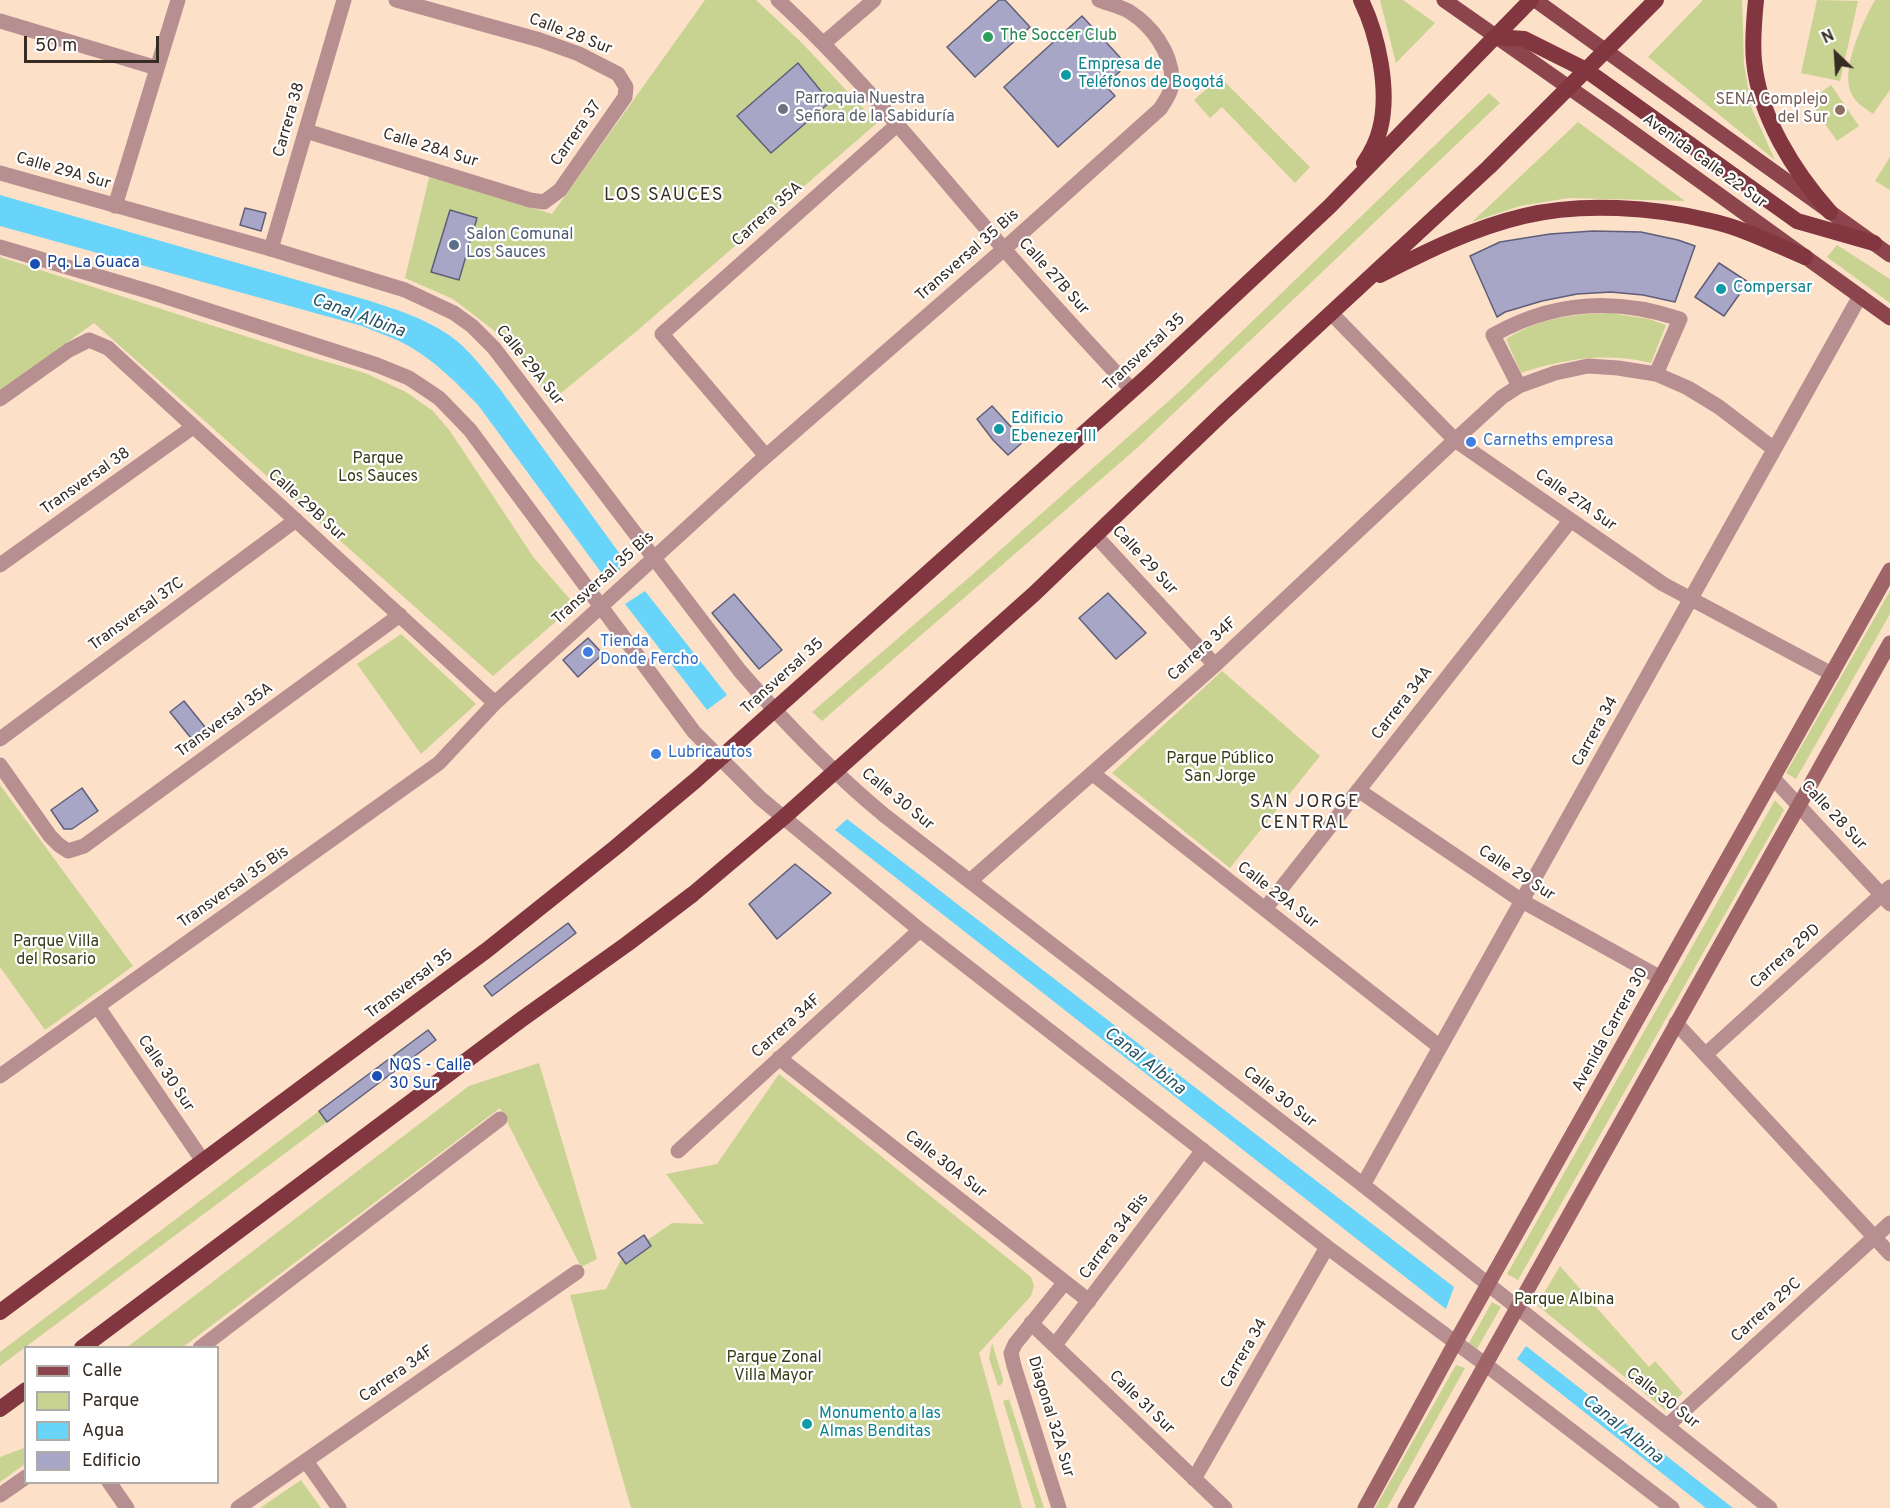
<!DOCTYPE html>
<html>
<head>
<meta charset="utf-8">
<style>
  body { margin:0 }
  #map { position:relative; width:1890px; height:1508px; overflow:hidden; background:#fce0c8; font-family:Overpass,sans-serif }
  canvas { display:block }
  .legend { position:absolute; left:24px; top:1346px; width:195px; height:138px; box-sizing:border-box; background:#fff; border:2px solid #afaba7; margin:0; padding:8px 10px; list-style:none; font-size:18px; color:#372c23 }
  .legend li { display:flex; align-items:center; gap:12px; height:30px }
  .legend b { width:30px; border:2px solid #afaba7 }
  .north { position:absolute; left:1806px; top:24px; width:60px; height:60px; -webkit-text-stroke:4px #fff; paint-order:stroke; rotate:335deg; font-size:16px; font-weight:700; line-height:24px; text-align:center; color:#372c23 }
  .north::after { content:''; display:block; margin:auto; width:21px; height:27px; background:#372c23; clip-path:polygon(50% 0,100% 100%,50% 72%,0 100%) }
  .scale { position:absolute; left:24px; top:36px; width:135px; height:27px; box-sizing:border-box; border:3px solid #372c23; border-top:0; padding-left:8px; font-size:18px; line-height:21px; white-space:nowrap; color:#372c23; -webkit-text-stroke:4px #fff; paint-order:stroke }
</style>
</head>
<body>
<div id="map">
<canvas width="1890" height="1508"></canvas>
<ul class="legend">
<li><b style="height:8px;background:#8c454c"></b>Calle</li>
<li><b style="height:16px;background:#c8d392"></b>Parque</li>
<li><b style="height:16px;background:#68d4f9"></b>Agua</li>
<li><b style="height:16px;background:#a7a6c6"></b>Edificio</li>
</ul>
<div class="north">N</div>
<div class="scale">50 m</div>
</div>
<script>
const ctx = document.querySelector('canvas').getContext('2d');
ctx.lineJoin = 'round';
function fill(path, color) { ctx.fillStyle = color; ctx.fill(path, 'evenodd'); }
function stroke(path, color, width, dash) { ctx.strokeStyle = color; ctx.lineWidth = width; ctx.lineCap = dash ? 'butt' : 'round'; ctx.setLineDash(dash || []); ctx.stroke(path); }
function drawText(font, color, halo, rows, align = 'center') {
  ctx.font = font + ' Overpass,sans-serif'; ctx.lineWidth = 4.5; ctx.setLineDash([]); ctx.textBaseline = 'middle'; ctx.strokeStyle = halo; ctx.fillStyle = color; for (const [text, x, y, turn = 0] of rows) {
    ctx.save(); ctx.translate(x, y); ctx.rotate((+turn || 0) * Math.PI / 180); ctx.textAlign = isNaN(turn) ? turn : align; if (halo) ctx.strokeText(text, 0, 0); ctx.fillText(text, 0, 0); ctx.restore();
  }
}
fill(new Path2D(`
  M 705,0 L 756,0 L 802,43 L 877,123 L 638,330 L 550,402 L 529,367 L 505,339 L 453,299 L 405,278 L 430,174 L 552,214 ZM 450,210 L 477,218 L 459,280 L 432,272 Z
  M 1380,0 L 1403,0 L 1435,23 L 1396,63 Z
  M 1703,0 L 1742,0 L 1744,64 L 1751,107 L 1775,160 L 1648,57 Z
  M 1817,0 L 1858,1 L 1840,81 L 1801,73 Z
  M 1875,0 L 1890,0 L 1890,90 L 1873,114 C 1865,108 1857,104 1852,95 C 1839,71 1863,22 1875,0 Z
  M 1220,77 L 1310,167 L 1295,183 L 1222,107 L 1210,118 L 1194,100 Z
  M 1831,85 L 1859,126 L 1837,141 L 1809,101 Z
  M 1489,93 L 1500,103 L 1137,448 L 822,721 L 812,712 L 972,575 L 1181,390 Z
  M 1578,122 L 1685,201 L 1569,198 L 1520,206 L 1472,222 Z
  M 1890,157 L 1890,190 L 1875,181 Z
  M 1837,245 L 1890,279 L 1890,303 L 1827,257 Z
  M 0,257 L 307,356 L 365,373 L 406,392 L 433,411 L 450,431 L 534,558 L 575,605 L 493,676 L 94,323 L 0,390 Z
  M 1610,313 L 1649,319 L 1666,325 L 1651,363 C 1606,352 1564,359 1521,373 L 1506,339 C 1539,318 1573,314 1610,313 Z
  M 1890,591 L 1890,614 L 1796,779 L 1786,773 Z
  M 401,634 L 476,704 L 421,754 L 357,664 Z
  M 1222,671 L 1320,756 L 1230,868 L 1112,773 Z
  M 0,785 L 133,966 L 45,1030 L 0,967 Z
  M 1775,800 L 1784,810 L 1518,1280 L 1507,1274 Z
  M 539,1063 L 597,1259 L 581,1267 L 500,1108 L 183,1347 L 126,1348 L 469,1086 Z
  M 779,1074 L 1031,1277 L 1034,1286 L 1031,1296 L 979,1353 L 1022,1508 L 631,1508 L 570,1295 L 606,1289 L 622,1258 L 672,1223 L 704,1224 L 666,1174 L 717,1164 Z
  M 319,1111 L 327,1122 L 0,1366 L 0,1352 Z
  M 1560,1266 L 1649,1367 L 1655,1361 L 1683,1393 L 1665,1410 L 1537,1305 Z
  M 1492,1302 L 1501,1307 L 1477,1349 L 1469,1343 Z
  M 992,1343 L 1003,1379 L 1002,1384 L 998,1386 L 989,1358 Z
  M 1456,1365 L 1465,1368 L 1387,1508 L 1375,1508 Z
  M 1009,1399 L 1044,1508 L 1036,1508 L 1003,1401 Z
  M 24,1448 L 25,1464 L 0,1482 L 0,1457 Z
  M 301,1480 L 321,1508 L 260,1508 Z`), '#c8d392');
fill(new Path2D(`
  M 0,195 L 367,300 C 395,309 424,318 449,335 C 469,349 485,371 500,389 L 625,561 L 618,572 L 606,579 L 478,405 C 454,380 429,355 397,340 C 386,335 373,331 362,326 L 0,226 Z
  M 645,591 L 727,695 L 707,710 L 625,604 Z
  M 847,819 L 1454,1287 L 1446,1309 L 835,830 Z
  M 1526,1346 L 1733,1508 L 1706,1508 L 1517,1359 Z`), '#68d4f9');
const building = new Path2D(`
  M 999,0 L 1005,0 L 1030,27 L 975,77 L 947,47 Z
  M 1082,16 L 1127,65 L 1105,85 L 1115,96 L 1058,147 L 1004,87 Z
  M 798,63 L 830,102 L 771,153 L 737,116 Z
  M 245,208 L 266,213 L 261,231 L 240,225 Z
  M 450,210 L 477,218 L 459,280 L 431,272 Z
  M 1593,231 L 1641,232 L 1678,240 L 1695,246 L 1675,302 L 1643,295 L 1611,292 L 1577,294 L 1542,301 L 1505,312 L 1497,317 L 1470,256 L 1500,242 L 1550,234 Z
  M 1719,263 L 1748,282 L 1724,316 L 1695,297 Z
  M 992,406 L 1024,441 L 1008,455 L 993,440 L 977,419 Z
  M 1108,593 L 1146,633 L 1116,659 L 1079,618 Z
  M 734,594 L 782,650 L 759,669 L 712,613 Z
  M 588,638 L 603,654 L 578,677 L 563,660 Z
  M 184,701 L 209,732 L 195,743 L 170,712 Z
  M 82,788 L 98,811 L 72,829 L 64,829 L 51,810 Z
  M 795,864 L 831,893 L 777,939 L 749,904 Z
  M 568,923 L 576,933 L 492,996 L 484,986 Z
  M 428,1030 L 436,1040 L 327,1122 L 319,1111 Z
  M 644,1235 L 651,1246 L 626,1264 L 618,1253 Z`);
fill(building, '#a7a6c6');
stroke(building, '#5f5e7a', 1.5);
stroke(new Path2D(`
  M 778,0 C 861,76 930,164 1004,249 C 1046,297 1089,344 1132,390
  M 0,21 L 157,68
  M 824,43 L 874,0
  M 306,131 L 530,200 L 544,202 L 560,190 L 625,97 L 626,87 L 618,74 L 579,54 L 540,40 L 396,0
  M 115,206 L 178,0
  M 271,249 L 344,0
  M 1331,313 L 1455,440 L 1663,584 L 1832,674
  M 1519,386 L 1493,335 C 1553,301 1615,297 1680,319 L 1656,374
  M 0,399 L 69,350 L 89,340 L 108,348 L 495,703
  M 766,456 L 662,334 L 898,124
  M 1095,535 L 1215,665
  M 0,565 L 193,427
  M 0,739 L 296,520
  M 0,765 L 50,836 L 59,845 L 68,851 L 84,846 L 400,615
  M 1092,773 L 1440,1047
  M 1773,778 L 1890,904
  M 1358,790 L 1522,901 L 1661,978
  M 970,881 L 1215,665 L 1455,440 L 1502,397 L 1519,386 L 1555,373 L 1588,366 L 1618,368 L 1656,374 L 1688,388 L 1719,407 L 1774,449
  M 1265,909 L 1570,521
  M 98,1007 L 203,1161
  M 1676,1023 L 1890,1254
  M 1706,1054 L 1890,887
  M 779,1058 L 1089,1301
  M 0,1076 L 439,763 L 495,703 L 756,465 L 1004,249 L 1160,109 C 1166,100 1173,90 1172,79 C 1171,52 1152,26 1130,12 C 1122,7 1109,4 1099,0
  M 678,1151 L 920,930
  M 1363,1185 L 1860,296
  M 1031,1323 L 1225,1508
  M 1055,1345 L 1203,1150
  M 200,1348 L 500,1119
  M 1667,1426 L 1890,1223
  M 306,1461 L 339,1508
  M 1194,1479 L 1327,1247
  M 109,1482 L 127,1508
  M 0,1495 L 26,1477
  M 238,1508 L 577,1272
  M 1059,1508 L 1014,1366 L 1011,1353 L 1015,1344 L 1065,1282`), '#b88f91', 15);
stroke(new Path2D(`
  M 0,173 L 271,249 L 405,290 L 454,313 L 472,326 L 494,348 L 740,671 C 784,722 832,772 884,815 L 1363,1185 L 1770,1508
  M 0,247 L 151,292 L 377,365 L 409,378 L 439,398 L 470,430 L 694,732 L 760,798 L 920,930 L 1327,1247 L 1494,1371 L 1672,1508`), '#b88f91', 15);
stroke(new Path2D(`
  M 1365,1508 L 1455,1343 L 1890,570
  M 1405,1508 L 1890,643`), '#9f6569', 15);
stroke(new Path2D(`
  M 1444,0 L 1614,119 L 1890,318
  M 1535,0 L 1890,255`), '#8c454c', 15);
stroke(new Path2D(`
  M 1361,0 C 1378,35 1390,90 1380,129 C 1377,141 1371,153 1364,163
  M 1756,0 C 1754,20 1752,41 1754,61 C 1759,116 1794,172 1830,212
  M 1496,37 L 1524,39 L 1586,70 L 1797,221 L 1874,243
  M 1380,275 C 1427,251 1473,228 1524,216 C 1581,202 1654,207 1711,221 C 1743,228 1774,244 1805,257
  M 0,1312 L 487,950 L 616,847 L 696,780 L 1148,376 L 1329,207 L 1531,0
  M 82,1348 L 522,1019 L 627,944 L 693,894 L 783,818 L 1034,594 L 1223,413 L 1489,167 L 1656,0
  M 0,1409 L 26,1390`), '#823740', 16);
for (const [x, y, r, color] of [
  [988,37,6,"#2e9e5b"],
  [1066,75,6,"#0f9aa8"],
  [783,109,6,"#6b7280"],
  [1840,110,6,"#8d6e63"],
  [454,245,6,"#5c6f8a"],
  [35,264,6,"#1a4fb4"],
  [1721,289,6,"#0f9aa8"],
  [999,429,6,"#0f9aa8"],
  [1471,442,6,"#3f7fe0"],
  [588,652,6,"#3f7fe0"],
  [656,754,6,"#3f7fe0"],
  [377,1076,6,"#1a4fb4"],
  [807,1424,6,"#0f9aa8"]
]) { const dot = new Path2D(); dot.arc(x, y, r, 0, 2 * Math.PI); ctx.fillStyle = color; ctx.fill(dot); stroke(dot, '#fff', 2); }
drawText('16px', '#372c23', '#fff', [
  ["Calle 28 Sur",570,35,21],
  ["Carrera 38",290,120,-74],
  ["Carrera 37",577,134,-55],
  ["Calle 28A Sur",430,149,17],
  ["Avenida Calle 22 Sur",1704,162,36],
  ["Calle 29A Sur",63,172,16],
  ["Carrera 35A",768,215,-42],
  ["Transversal 35 Bis",968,256,-41],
  ["Calle 27B Sur",1053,277,48],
  ["Transversal 35",1145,353,-43],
  ["Calle 29A Sur",529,366,51],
  ["Transversal 38",86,482,-35],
  ["Calle 27A Sur",1575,501,35],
  ["Calle 29B Sur",306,506,42],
  ["Calle 29 Sur",1144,561,47],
  ["Transversal 35 Bis",604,579,-42],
  ["Transversal 37C",137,615,-36],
  ["Carrera 34F",1203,650,-42],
  ["Transversal 35",783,677,-42],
  ["Carrera 34A",1403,704,-52],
  ["Transversal 35A",225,721,-36],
  ["Carrera 34",1596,732,-61],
  ["Calle 30 Sur",897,800,39],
  ["Calle 28 Sur",1833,816,47],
  ["Calle 29 Sur",1516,874,33],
  ["Transversal 35 Bis",234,888,-35],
  ["Calle 29A Sur",1277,896,38],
  ["Carrera 29D",1786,957,-42],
  ["Transversal 35",410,985,-37],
  ["Carrera 34F",787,1027,-42],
  ["Avenida Carrera 30",1611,1030,-61],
  ["Calle 30 Sur",165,1074,56],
  ["Calle 30 Sur",1279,1098,38],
  ["Calle 30A Sur",945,1165,38],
  ["Carrera 34 Bis",1115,1237,-53],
  ["Carrera 29C",1767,1311,-42],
  ["Carrera 34",1245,1354,-60],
  ["Carrera 34F",397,1375,-35],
  ["Calle 30 Sur",1662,1399,38],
  ["Calle 31 Sur",1141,1403,44],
  ["Diagonal 32A Sur",1050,1417,73]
]);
drawText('16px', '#27864d', '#fff', [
  ["The Soccer Club",1000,37]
], 'left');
drawText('16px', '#0d838f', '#fff', [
  ["Empresa de",1078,66],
  ["Teléfonos de Bogotá",1078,84],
  ["Compersar",1733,289],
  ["Edificio",1011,420],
  ["Ebenezer III",1011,438],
  ["Monumento a las",819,1415],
  ["Almas Benditas",819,1433]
], 'left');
drawText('16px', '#5b616d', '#fff', [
  ["Parroquia Nuestra",795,100],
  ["Señora de la Sabiduría",795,118]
], 'left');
drawText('16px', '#785e54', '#fff', [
  ["SENA Complejo",1828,101],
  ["del Sur",1828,119]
], 'right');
drawText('16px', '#4e5e75', '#fff', [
  ["Salon Comunal",466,236],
  ["Los Sauces",466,254]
], 'left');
drawText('16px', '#164399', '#fff', [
  ["Pq. La Guaca",47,264],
  ["NQS - Calle",389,1067],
  ["30 Sur",389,1085]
], 'left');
drawText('16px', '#366cbe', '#fff', [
  ["Carneths empresa",1483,442],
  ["Tienda",600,643],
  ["Donde Fercho",600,661],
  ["Lubricautos",668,754]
], 'left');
drawText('16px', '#373c17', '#fff', [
  ["Parque",378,460],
  ["Los Sauces",378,478],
  ["Parque Público",1220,760],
  ["San Jorge",1220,778],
  ["Parque Villa",56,943],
  ["del Rosario",56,961],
  ["Parque Albina",1564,1301],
  ["Parque Zonal",774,1359],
  ["Villa Mayor",774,1377]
]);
ctx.letterSpacing = '1.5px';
drawText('18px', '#372c23', '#fff', [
  ["LOS SAUCES",664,196],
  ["SAN JORGE",1305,803],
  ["CENTRAL",1305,824]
]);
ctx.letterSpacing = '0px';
drawText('italic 18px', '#265464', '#fff', [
  ["Canal Albina",358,317,20],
  ["Canal Albina",1144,1062,38],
  ["Canal Albina",1622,1430,39]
]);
</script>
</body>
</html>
